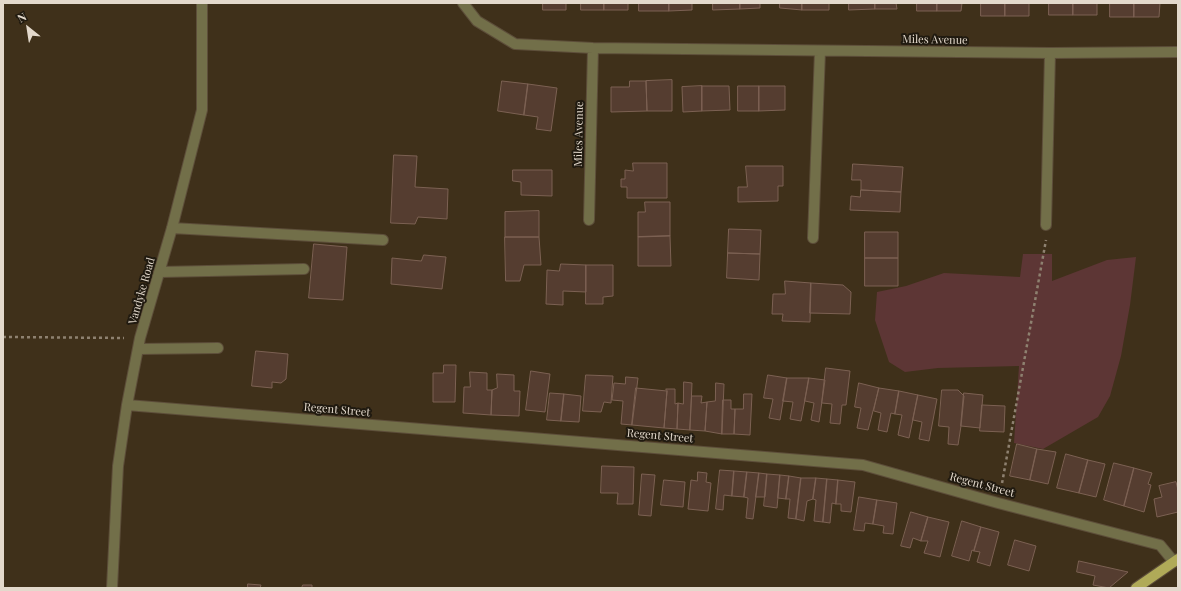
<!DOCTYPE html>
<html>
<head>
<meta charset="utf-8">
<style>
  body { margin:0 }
  #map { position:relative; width:1181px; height:591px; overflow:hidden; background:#3f301a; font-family:"Playfair Display",serif }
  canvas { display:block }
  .frame { position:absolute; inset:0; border:4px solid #e3d9cc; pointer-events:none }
  .north { position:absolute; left:8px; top:8px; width:40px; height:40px; -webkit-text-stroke:3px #201a10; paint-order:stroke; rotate:330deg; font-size:11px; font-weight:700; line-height:16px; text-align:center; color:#e3d9cc }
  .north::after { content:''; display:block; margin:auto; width:14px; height:18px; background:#e3d9cc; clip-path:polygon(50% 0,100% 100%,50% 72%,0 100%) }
</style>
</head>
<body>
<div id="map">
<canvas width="1181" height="591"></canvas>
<div class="frame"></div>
<div class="north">N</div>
</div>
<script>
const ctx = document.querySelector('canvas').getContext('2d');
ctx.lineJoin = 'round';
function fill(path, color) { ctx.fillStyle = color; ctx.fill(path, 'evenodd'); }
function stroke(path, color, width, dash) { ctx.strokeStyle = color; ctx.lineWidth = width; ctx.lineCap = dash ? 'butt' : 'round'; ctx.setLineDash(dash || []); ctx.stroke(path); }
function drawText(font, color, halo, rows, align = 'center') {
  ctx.font = font + ' "Playfair Display",serif'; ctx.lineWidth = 4; ctx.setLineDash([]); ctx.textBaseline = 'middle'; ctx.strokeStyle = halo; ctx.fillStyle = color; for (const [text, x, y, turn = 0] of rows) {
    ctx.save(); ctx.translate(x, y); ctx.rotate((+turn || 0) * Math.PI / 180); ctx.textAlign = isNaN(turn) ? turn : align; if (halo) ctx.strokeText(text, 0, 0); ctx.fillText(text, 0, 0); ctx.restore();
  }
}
fill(new Path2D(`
  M 1023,254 L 1052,254 L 1052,281 L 1107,260 L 1136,257 L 1130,305 L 1121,356 L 1110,396 L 1098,417 L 1043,449 L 1014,443 L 1019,366 L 938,368 L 905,372 L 889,362 L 875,320 L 877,292 L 906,286 L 944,273 L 1020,277 Z`), '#5d3635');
const building = new Path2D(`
  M 543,3 L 566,3 L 566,10 L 543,10 Z
  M 581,3 L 604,3 L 604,10 L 581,10 Z
  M 604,3 L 628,3 L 628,10 L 604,10 Z
  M 639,3 L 669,3 L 669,11 L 639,11 Z
  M 669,3 L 692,3 L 692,10 L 669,11 Z
  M 713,3 L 740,3 L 740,9 L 713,10 Z
  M 740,3 L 760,3 L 760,8 L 740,9 Z
  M 780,3 L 802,3 L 802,10 L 780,8 Z
  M 802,3 L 829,3 L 829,10 L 802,10 Z
  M 849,3 L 875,3 L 875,9 L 849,10 Z
  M 875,3 L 896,3 L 897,9 L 875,9 Z
  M 917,3 L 937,3 L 937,11 L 917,11 Z
  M 937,3 L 962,3 L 961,11 L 937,11 Z
  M 981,3 L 1005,3 L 1005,16 L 981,16 Z
  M 1005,3 L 1029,3 L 1029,16 L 1005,16 Z
  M 1049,3 L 1073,3 L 1073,15 L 1049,15 Z
  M 1073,3 L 1097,3 L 1097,15 L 1073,15 Z
  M 1110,3 L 1134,3 L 1134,17 L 1110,17 Z
  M 1134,3 L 1160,3 L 1159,17 L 1134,17 Z
  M 672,80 L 672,111 L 647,111 L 646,81 Z
  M 502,81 L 528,84 L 524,115 L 498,111 Z
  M 630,81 L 646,81 L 647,111 L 611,112 L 611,87 L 629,87 Z
  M 528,84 L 557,88 L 551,131 L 536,129 L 538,117 L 524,115 Z
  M 702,86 L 702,111 L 683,112 L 682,87 Z
  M 702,86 L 729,86 L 730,110 L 702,111 Z
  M 738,86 L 759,86 L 759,111 L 738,111 Z
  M 759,86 L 785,86 L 785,110 L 759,111 Z
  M 394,155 L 417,156 L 415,187 L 448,189 L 447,219 L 418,217 L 415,224 L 391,223 Z
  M 633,163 L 667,163 L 667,198 L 627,198 L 627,187 L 621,187 L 621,179 L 625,179 L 625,170 L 633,171 Z
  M 853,164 L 903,167 L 901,192 L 861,190 L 861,180 L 852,180 Z
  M 746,166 L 783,166 L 783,186 L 778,186 L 778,201 L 738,202 L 738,187 L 747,187 Z
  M 513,170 L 552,170 L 552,196 L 521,195 L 521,182 L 513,181 Z
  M 861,190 L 901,192 L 900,212 L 850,210 L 851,196 L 860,197 Z
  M 645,202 L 670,202 L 670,236 L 638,237 L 638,212 L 645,212 Z
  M 539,211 L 539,237 L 505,237 L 505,212 Z
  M 729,229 L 761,230 L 760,254 L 728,253 Z
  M 865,232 L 898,232 L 898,258 L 865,258 Z
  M 670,236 L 671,266 L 638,266 L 638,237 Z
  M 505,237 L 539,237 L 541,265 L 524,265 L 520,281 L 506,281 Z
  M 314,244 L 347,247 L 343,300 L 309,298 Z
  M 728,253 L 760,254 L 759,280 L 727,278 Z
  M 424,255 L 446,257 L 442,289 L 391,284 L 392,258 L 421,261 Z
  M 865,258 L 898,258 L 898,286 L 865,286 Z
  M 561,264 L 586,265 L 586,292 L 563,291 L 563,305 L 546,304 L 547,270 L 559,271 Z
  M 586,265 L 613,265 L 613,296 L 603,297 L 603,304 L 586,304 Z
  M 785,281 L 811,283 L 810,322 L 782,321 L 783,314 L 772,314 L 773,294 L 785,294 Z
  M 811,283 L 843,285 L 851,292 L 850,314 L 810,313 Z
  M 256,351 L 288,354 L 286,379 L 281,383 L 272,382 L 272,388 L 252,386 Z
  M 444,365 L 456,365 L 455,402 L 433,402 L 433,373 L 443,373 Z
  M 826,368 L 850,371 L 846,405 L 842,405 L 840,424 L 830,423 L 832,404 L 822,403 Z
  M 531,371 L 550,374 L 545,412 L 526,410 Z
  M 470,372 L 487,373 L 487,390 L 492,390 L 491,415 L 463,413 L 464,387 L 470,387 Z
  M 497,374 L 514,375 L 514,391 L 520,391 L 519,416 L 491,415 L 492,390 L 497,388 Z
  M 586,375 L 613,376 L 611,403 L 604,402 L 601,412 L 583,411 Z
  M 768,375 L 787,378 L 780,420 L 769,418 L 773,399 L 764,398 Z
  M 626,377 L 638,378 L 632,425 L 621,424 L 623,401 L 612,400 L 614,383 L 625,384 Z
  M 787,378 L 809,378 L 801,421 L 790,419 L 793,402 L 783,401 Z
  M 809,378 L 825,380 L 819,422 L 811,420 L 814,403 L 805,401 Z
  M 684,382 L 692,383 L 690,430 L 677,429 L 678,403 L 683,404 Z
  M 716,383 L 724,384 L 722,434 L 705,431 L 707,402 L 715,401 Z
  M 859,383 L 879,388 L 868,430 L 857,428 L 861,408 L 855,407 Z
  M 636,388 L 667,391 L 664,428 L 632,425 Z
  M 879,388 L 899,391 L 895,414 L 891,413 L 887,432 L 878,430 L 881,413 L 874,411 Z
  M 666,389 L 675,389 L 675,404 L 678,403 L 677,429 L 664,428 L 667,391 Z
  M 942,390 L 958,390 L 964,396 L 961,426 L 958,445 L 948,444 L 949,427 L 939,426 Z
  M 899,391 L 918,395 L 909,438 L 898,435 L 902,415 L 895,414 Z
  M 550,393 L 564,394 L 561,421 L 547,420 Z
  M 964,393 L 983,395 L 980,428 L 961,426 Z
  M 564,394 L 581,396 L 579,422 L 561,421 Z
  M 744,394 L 752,394 L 750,435 L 734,434 L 735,409 L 743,409 Z
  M 918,395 L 937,399 L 929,441 L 919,439 L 922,422 L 913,420 Z
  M 692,396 L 702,396 L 701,403 L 707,402 L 705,431 L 690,430 Z
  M 723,400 L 731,400 L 731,409 L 735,409 L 734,434 L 722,434 Z
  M 982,405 L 1005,406 L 1004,432 L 980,431 Z
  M 1017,444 L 1037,449 L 1030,480 L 1010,476 Z
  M 1037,449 L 1056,452 L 1048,484 L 1030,480 Z
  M 1066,454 L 1088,460 L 1079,493 L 1057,488 Z
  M 1088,460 L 1105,464 L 1096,497 L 1079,493 Z
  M 1114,463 L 1134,468 L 1124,506 L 1104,500 Z
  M 602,466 L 634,467 L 633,504 L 617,504 L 618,493 L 601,493 Z
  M 1134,468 L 1152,473 L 1148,484 L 1151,485 L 1144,512 L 1124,506 Z
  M 720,470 L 734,471 L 732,496 L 724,495 L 723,510 L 716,509 Z
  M 734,471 L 747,472 L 744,497 L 732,496 Z
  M 698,472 L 707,473 L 706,482 L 711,483 L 708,511 L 688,509 L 691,480 L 697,481 Z
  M 747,472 L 759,473 L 753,519 L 746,518 L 748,498 L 744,497 Z
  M 759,473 L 767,474 L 765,497 L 756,497 Z
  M 642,474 L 655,475 L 651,516 L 639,515 Z
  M 767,474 L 780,475 L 777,508 L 764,506 Z
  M 780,475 L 789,476 L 786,499 L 778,498 Z
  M 789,476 L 801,478 L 796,519 L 788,518 L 790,499 L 786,499 Z
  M 801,478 L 816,478 L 813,499 L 807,501 L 804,521 L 796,519 Z
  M 816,478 L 827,479 L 823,522 L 814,521 L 816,500 L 813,499 Z
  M 827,479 L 838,480 L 836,504 L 832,503 L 830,523 L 823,522 Z
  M 664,480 L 685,482 L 683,507 L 661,505 Z
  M 838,480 L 855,482 L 851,512 L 841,511 L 841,504 L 836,504 Z
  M 1176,482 L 1178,490 L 1178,512 L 1157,517 L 1154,499 L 1162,497 L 1159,486 Z
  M 859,497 L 877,500 L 873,524 L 865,523 L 864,531 L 854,530 Z
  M 877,500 L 897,503 L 893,534 L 883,533 L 884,526 L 873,524 Z
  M 911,512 L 928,517 L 921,541 L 913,538 L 910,548 L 901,546 Z
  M 928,517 L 949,522 L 940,557 L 924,553 L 928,541 L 921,541 Z
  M 962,521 L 981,527 L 974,551 L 972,550 L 969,561 L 952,556 Z
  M 981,527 L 999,532 L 990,566 L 977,562 L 980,552 L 974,551 Z
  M 1015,540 L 1036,546 L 1029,571 L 1008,565 Z
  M 1079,561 L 1128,572 L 1109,588 L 1093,585 L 1095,576 L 1077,572 Z
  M 248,584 L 261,585 L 260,588 L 248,588 Z
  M 303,585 L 312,585 L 312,588 L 302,588 Z`);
fill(building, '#553d30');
stroke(building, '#7c6153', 1);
const minor = new Path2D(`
  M 463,3 L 477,21 L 515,44 L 593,48 L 1050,53 L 1178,52
  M 589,220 L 593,48
  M 1046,225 L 1050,53
  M 172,228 L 383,240
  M 813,238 L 820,51
  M 160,272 L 304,269
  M 138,349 L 218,348
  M 127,405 L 863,465 L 998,503 L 1160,545 L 1174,562
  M 112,588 L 118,466 L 127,405 L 140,338 L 172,228 L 202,110 L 202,3`);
const major = new Path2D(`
  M 1136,588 L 1178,559`);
stroke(minor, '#5d4e3a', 12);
stroke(major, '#5d4e3a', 12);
stroke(new Path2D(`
  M 3,337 L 124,338
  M 1001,489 L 1046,240`), '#8e8170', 2.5, [3, 3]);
stroke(minor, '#726f49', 10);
stroke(major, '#b0aa58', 10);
drawText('11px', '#e3d9cc', '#201a10', [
  ["Miles Avenue",935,40,1],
  ["Miles Avenue",579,134,-89],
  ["Vandyke Road",142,291,-74],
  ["Regent Street",337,410,5],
  ["Regent Street",660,436,5],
  ["Regent Street",982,485,15]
]);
</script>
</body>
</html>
